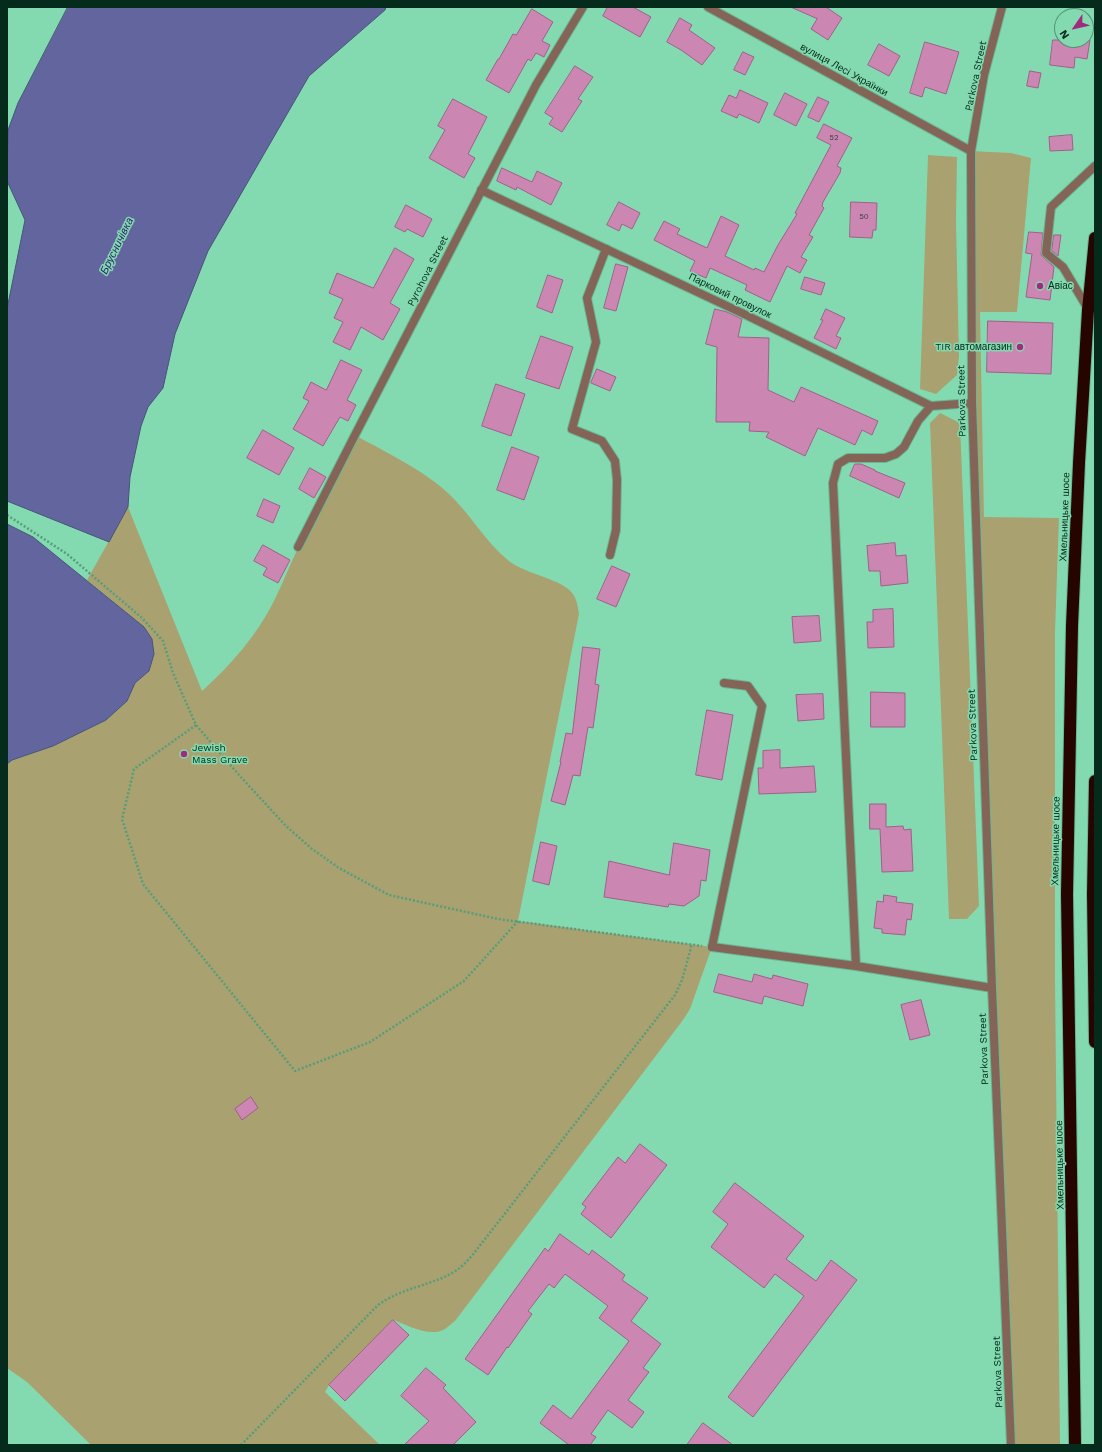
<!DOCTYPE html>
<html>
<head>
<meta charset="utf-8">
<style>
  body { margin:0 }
  #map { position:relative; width:1102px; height:1452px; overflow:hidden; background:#84dab0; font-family:"Work Sans",sans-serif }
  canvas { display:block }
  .frame { position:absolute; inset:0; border:8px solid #042b1b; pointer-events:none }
  .north { position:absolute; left:1054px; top:8px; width:40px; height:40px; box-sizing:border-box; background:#84dab0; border:1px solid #519474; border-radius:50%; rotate:236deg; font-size:11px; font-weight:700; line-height:16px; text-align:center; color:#042b1b }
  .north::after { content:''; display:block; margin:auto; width:14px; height:18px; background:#a22980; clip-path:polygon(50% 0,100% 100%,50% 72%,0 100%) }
</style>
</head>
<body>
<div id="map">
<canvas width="1102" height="1452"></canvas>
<div class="frame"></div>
<div class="north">N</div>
</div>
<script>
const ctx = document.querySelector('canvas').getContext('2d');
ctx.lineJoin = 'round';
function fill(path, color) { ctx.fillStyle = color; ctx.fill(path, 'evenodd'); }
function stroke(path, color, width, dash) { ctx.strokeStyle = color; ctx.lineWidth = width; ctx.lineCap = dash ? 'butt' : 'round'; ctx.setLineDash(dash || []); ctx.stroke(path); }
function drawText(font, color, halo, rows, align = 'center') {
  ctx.font = font + ' "Work Sans",sans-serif'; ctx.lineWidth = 3; ctx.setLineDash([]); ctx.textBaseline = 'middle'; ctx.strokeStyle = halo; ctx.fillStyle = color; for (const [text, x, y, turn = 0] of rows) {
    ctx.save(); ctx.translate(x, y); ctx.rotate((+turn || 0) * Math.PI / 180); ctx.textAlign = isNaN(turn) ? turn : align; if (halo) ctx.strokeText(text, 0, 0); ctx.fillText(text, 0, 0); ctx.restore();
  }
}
fill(new Path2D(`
  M 971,151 L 1011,153 L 1031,158 L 1017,312 L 980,312 L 984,517 L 1059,518 L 1055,633 L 1055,979 L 1060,1445 L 1011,1445 L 972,403 Z
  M 928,155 L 957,157 L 956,222 L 959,356 L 957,375 L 936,394 L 920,389 Z
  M 940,413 L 960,423 L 979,906 L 967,919 L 949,919 L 930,423 Z
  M 355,435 C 385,452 422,469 448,493 C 470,513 485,542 509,561 C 525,574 563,579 573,594 C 577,600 578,607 579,614 L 518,921 L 712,947 L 690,1009 L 683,1020 L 455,1321 C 451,1324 448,1327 445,1329 C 429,1338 408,1325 393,1320 L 329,1385 L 325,1392 L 380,1445 L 91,1445 L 27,1382 L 7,1368 L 7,764 L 12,760 L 53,746 L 106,720 L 127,701 L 135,683 L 149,671 L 154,654 L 152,639 L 144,627 L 87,580 L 128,507 L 202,691 C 231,665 257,635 274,601 C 283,583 290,564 299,546 C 317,509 336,472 355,435 Z`), '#a9a270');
const water = new Path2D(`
  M 68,7 L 386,7 L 385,10 L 309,76 L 208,251 L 175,334 L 163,388 L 148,407 L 141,426 L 130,477 L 128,507 L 109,542 L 7,501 L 7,309 L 25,220 L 7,181 L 8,130 L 18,103 Z
  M 7,524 L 33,537 L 144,627 L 152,639 L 154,654 L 149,671 L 135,683 L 127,701 L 106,720 L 53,746 L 12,760 L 7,764 Z`);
fill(water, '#63659f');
stroke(water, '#465477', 1);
const building = new Path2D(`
  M 608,7 L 633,7 L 651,17 L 640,37 L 603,16 Z
  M 791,7 L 826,7 L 842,18 L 828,40 L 811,29 L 817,19 Z
  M 532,9 L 553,22 L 542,41 L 550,45 L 544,57 L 536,53 L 531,61 L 528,59 L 509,93 L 486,80 L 498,59 L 499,59 L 513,34 L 516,35 Z
  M 680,18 L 692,25 L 689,30 L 715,48 L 702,65 L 681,50 L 667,42 Z
  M 1053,40 L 1090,40 L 1087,59 L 1075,57 L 1074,68 L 1050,65 Z
  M 925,42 L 959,52 L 946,94 L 925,87 L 922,97 L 910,93 Z
  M 879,44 L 900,56 L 889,76 L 868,65 Z
  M 743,52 L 754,57 L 745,75 L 734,70 Z
  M 575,66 L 593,77 L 578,99 L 582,101 L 562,132 L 549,124 L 553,118 L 545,113 Z
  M 1030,71 L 1041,73 L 1038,88 L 1027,86 Z
  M 740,90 L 768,103 L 759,123 L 739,114 L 737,118 L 721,111 L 729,95 L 736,98 Z
  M 785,93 L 807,104 L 796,126 L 774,115 Z
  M 818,97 L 829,102 L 819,122 L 808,117 Z
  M 453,99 L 487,117 L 468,154 L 475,158 L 464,178 L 429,158 L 445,130 L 438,126 Z
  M 824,124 L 852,138 L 837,166 L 841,168 L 840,173 L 823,202 L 822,206 L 824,208 L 809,235 L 813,237 L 801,257 L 807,260 L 800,273 L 787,266 L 770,302 L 745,290 L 747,285 L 710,268 L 706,278 L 690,271 L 695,261 L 654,240 L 664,221 L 680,229 L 677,234 L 707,248 L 721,216 L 739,225 L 725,256 L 754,270 L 755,268 L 764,272 L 778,245 L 797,214 L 795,213 L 831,145 L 817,138 Z
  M 1072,135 L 1073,150 L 1050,151 L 1049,137 Z
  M 502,168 L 532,182 L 537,171 L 562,183 L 551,205 L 517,187 L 516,190 L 497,181 Z
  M 619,202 L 640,213 L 632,229 L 622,224 L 619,231 L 607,225 Z
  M 851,202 L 877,203 L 876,230 L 873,230 L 872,238 L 850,237 Z
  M 406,205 L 432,219 L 423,237 L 407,229 L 405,232 L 395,227 Z
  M 1029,232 L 1043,233 L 1041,255 L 1054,267 L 1050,300 L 1026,297 L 1032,254 L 1026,253 Z
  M 1054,235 L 1061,235 L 1058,256 L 1052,251 Z
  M 395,248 L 414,259 L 390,303 L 400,309 L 383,340 L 361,327 L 350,350 L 333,342 L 343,322 L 334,318 L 343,299 L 329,293 L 337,273 L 373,288 Z
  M 616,264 L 628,267 L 616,311 L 604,308 Z
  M 548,275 L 563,280 L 552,313 L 537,307 Z
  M 805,277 L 825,283 L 821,295 L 801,289 Z
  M 715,309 L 727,312 L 742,319 L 738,337 L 769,338 L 768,390 L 794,402 L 801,387 L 878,421 L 872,435 L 862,430 L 855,445 L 818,428 L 805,456 L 766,437 L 769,432 L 749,431 L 750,422 L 716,422 L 717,347 L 706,344 Z
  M 826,309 L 845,318 L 836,336 L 841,338 L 836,349 L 814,338 L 823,320 L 821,320 Z
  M 988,321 L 1053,323 L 1051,374 L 987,372 Z
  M 541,336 L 573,347 L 559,389 L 526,378 Z
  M 341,360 L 362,370 L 347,400 L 356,405 L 348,421 L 340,417 L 323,446 L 293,429 L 309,401 L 303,398 L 311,382 L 326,390 Z
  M 597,369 L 616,377 L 610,391 L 591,383 Z
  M 496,384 L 525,394 L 511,436 L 482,426 Z
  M 263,430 L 294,448 L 279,475 L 247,458 Z
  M 512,447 L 539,457 L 524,500 L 497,490 Z
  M 855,464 L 861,464 L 875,470 L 875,471 L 905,483 L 899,498 L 850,476 Z
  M 310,468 L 326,477 L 314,498 L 299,489 Z
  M 264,499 L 280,506 L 273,523 L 257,516 Z
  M 895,543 L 896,556 L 906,555 L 908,583 L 881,586 L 880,571 L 869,571 L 867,546 Z
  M 263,545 L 290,560 L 278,583 L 263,575 L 267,568 L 254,561 Z
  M 612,566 L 630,574 L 616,607 L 597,599 Z
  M 893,609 L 894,647 L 868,648 L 867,622 L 873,622 L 873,610 Z
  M 819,616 L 821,641 L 794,643 L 792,617 Z
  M 583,647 L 600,649 L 595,684 L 599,685 L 593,728 L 588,727 L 580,776 L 573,775 L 565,805 L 551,801 L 561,762 L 560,762 L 566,733 L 572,734 Z
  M 871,692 L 905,693 L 905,727 L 871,727 Z
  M 823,694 L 824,719 L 798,721 L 796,695 Z
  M 707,710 L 733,715 L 722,780 L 696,775 Z
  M 780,750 L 780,768 L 814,766 L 816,792 L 759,794 L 758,768 L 763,768 L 763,751 Z
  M 870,804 L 886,804 L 886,827 L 903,826 L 904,830 L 911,829 L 913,871 L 882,872 L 880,829 L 870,829 Z
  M 541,842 L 557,846 L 549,885 L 533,881 Z
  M 674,843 L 710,850 L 706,881 L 701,880 L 699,896 L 684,906 L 669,904 L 668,907 L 604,897 L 609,861 L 669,875 Z
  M 884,895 L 897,897 L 896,902 L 913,904 L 911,920 L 907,919 L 905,935 L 882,933 L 882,929 L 874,928 L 877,901 L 883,902 Z
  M 719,974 L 752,982 L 754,974 L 772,979 L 773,975 L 808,984 L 803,1006 L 764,996 L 762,1004 L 714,992 Z
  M 921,1000 L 930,1035 L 910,1040 L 901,1005 Z
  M 251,1097 L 258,1108 L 242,1120 L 235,1109 Z
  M 640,1144 L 667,1165 L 611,1238 L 581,1214 L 586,1207 L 582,1204 L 618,1157 L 625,1163 Z
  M 735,1183 L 804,1236 L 786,1259 L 816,1281 L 831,1260 L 857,1280 L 753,1417 L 728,1397 L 804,1296 L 775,1274 L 764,1288 L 711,1247 L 728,1224 L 713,1212 Z
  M 560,1234 L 589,1255 L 592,1250 L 625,1275 L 622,1280 L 648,1298 L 631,1321 L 661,1344 L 643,1368 L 649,1372 L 628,1400 L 644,1412 L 632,1428 L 608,1410 L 591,1434 L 596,1437 L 590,1445 L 569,1445 L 540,1423 L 553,1405 L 571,1419 L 629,1341 L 599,1318 L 608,1306 L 565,1274 L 554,1288 L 549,1284 L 528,1311 L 532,1314 L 508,1348 L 507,1347 L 488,1375 L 465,1359 L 545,1248 L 548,1251 Z
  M 393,1320 L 409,1335 L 345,1401 L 329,1385 Z
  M 426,1368 L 446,1385 L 443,1388 L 476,1422 L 453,1445 L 404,1445 L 429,1421 L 401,1396 Z
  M 703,1423 L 733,1445 L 687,1445 Z`);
fill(building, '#cc86b2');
stroke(building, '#a15e8a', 1);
const lane = new Path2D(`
  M 606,249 L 587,298 L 596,342 L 572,429 L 602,441 L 615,461 L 617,480 L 616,530 L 610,555
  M 1088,309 L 1063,267 L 1046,253 L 1051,207 L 1095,166
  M 712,947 L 762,706 L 748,686 L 724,683`);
const street = new Path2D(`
  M 708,7 L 971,151
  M 1002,7 L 984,75 L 971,151 L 972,403 L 992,988 L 1011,1445
  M 481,190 L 744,314 L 931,406 L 972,403
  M 298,547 L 355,435 L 536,85 L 583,7
  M 712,947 L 856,966 L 992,988
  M 856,966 L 833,483 L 838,464 L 848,458 L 885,458 L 896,454 L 904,447 L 918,421 L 931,406`);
const highway = new Path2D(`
  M 1095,781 L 1093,894 L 1095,1042
  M 1075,1445 L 1067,894 L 1072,626 L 1079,463 L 1088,310 L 1095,238`);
stroke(lane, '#6ab792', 10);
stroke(street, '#6ab792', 10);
stroke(highway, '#6ab792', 14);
stroke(new Path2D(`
  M 7,515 L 67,554 L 142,618 L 163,641 L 173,673 L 196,725 L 239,775 L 286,826 L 312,849 L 339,868 L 389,895 L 498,919 L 702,946
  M 196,725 L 134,769 L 122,819 L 143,884 L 295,1071 L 370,1042 L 464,981 L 518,921
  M 241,1445 L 377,1306 C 401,1287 433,1286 457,1270 C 465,1264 472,1256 478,1248 L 675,995 L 682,980 L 692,944`), '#579c7b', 2.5, [2, 2]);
stroke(lane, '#856458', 8);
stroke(street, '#856458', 8);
stroke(highway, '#260500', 12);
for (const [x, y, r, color] of [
  [1040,286,4,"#a22980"],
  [1020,347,4,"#a22980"],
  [184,754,4,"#a22980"]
]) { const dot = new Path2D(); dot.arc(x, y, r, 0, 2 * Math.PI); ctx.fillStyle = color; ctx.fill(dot); stroke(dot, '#84dab0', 1.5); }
drawText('8px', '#364241', null, [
  ["52",834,138],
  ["50",864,217]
]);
drawText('10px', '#042b1b', '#84dab0', [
  ["вулиця Лесі Українки",844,70,29],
  ["Parkova Street",976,76,-78],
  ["Pyrohova Street",428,271,-63],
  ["Парковий провулок",730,296,26],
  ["Parkova Street",962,401,-91],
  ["Хмельницьке шосе",1065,517,-88],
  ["Parkova Street",973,725,-92],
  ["Хмельницьке шосе",1056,841,-89],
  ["Parkova Street",984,1049,-92],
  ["Хмельницьке шосе",1060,1165,-91],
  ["Parkova Street",998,1372,-92]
]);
drawText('10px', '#042b1b', '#84dab0', [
  ["Авіас",1048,286],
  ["TIR автомагазин",1012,347,"right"],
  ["Jewish",192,748],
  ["Mass Grave",192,760]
], 'left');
drawText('italic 11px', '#2c246d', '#84dab0', [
  ["Брусничівка",117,246,-64]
]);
</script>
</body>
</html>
